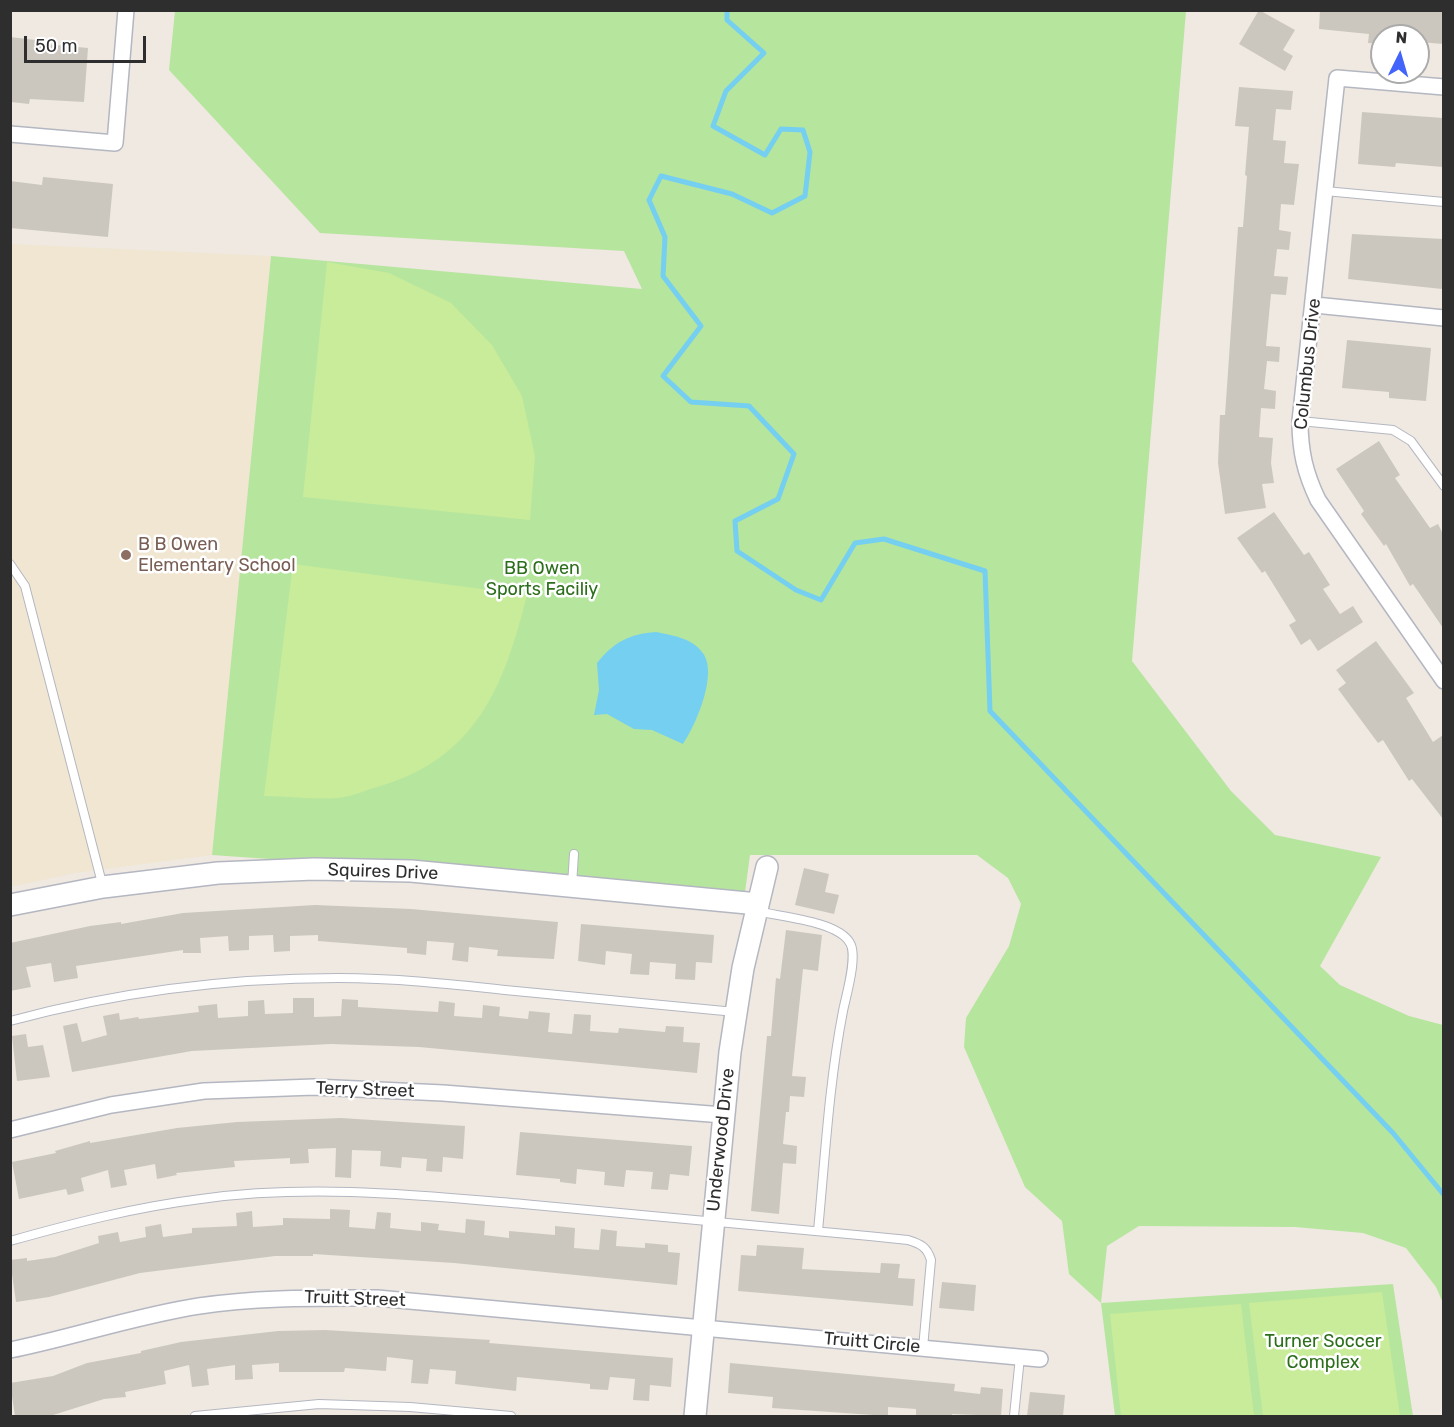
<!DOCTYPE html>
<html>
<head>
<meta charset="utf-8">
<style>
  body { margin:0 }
  #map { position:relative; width:1454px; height:1427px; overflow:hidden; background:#efe9e1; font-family:Rubik,sans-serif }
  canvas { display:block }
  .frame { position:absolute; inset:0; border:12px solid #2e2e2e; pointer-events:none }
  .north { position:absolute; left:1370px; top:24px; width:60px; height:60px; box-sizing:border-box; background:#fff; border:2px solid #ababab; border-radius:50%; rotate:5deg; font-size:16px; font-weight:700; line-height:24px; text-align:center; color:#2e2e2e }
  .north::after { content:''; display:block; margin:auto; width:21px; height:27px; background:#4264fb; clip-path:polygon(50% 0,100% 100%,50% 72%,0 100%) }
  .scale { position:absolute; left:24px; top:36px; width:122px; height:27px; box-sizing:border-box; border:3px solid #2e2e2e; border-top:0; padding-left:8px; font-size:18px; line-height:21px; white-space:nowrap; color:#2e2e2e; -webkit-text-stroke:4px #fff; paint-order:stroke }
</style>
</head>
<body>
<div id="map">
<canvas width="1454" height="1427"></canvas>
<div class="frame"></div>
<div class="north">N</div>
<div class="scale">50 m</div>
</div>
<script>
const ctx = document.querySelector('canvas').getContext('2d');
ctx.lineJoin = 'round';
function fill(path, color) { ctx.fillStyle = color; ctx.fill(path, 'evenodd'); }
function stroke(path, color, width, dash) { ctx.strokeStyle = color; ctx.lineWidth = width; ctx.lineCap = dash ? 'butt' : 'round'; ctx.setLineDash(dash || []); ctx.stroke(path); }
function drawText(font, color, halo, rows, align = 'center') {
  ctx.font = font + ' Rubik,sans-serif'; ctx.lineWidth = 5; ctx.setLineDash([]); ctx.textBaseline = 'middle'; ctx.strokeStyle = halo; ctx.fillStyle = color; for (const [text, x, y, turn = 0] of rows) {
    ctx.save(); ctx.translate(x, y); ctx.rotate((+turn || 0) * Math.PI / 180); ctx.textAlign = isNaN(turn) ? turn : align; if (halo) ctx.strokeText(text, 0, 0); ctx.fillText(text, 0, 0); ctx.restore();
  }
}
fill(new Path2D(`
  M 11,244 L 271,256 L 212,855 L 75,873 L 11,887 Z`), '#f0e6d1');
fill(new Path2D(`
  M 175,11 L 1186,11 L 1132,661 L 1231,791 L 1275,835 L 1381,857 L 1320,966 L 1340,985 L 1409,1016 L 1443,1025 L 1443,1303 L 1436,1287 L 1406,1248 L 1363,1233 L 1295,1227 L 1139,1226 L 1107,1246 L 1101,1303 L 1393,1284 L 1413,1416 L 1115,1416 L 1101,1303 L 1069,1274 L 1062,1221 L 1025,1187 L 964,1047 L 966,1018 L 1009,946 L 1021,904 L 1008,878 L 977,855 L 750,855 L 745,892 L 212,855 L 271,256 L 642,289 L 624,251 L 320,233 L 169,70 Z`), '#b6e59e');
fill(new Path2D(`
  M 327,262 L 389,273 L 451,303 L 492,345 L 522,396 L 535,456 L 530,520 L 303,497 Z
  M 293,564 L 527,595 C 504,687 476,759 377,787 C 364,791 350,797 337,798 C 313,800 288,796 264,796 Z
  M 1382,1292 L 1400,1416 L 1263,1416 L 1249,1303 Z
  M 1241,1304 L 1254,1416 L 1121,1416 L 1110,1314 Z`), '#c9ec9a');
fill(new Path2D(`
  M 656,632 C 671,635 692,638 702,652 C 719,672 696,725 683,744 L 652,730 L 634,729 L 607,714 L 594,715 L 599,690 L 597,663 C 614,642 629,634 656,632 Z`), '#75cff0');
stroke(new Path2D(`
  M 727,10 L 727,20 L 764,53 L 726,91 L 713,126 L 765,155 L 781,129 L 803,130 L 810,152 L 805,196 L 772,213 L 732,194 L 661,176 L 649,200 L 665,237 L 663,276 L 701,326 L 663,376 L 691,402 L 749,406 L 794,454 L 778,499 L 735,521 L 737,551 L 796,590 L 821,600 L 855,543 L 884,539 L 985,571 L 990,711 L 1393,1133 L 1444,1195`), '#75cff0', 5);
fill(new Path2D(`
  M 1259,10 L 1295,30 L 1283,50 L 1293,56 L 1285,71 L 1239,44 Z
  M 1320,10 L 1443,10 L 1443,44 L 1420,42 L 1421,34 L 1386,30 L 1386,36 L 1382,36 L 1382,44 L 1368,43 L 1369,34 L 1319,29 Z
  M 10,37 L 36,40 L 36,43 L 88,48 L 84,102 L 30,99 L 29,104 L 11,102 Z
  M 1239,87 L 1293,91 L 1291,110 L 1276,109 L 1273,140 L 1286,141 L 1284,163 L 1299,164 L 1294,205 L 1281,204 L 1279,230 L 1291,232 L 1289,250 L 1277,249 L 1274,276 L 1288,277 L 1286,295 L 1271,294 L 1266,346 L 1280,347 L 1279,362 L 1267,361 L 1264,389 L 1276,391 L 1275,409 L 1261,408 L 1259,437 L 1273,438 L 1271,463 L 1274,483 L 1262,484 L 1266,508 L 1225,514 L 1218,463 L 1220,415 L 1225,415 L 1238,227 L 1243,227 L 1247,176 L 1245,175 L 1249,127 L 1235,126 Z
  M 1362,112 L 1443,118 L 1443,167 L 1396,163 L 1395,167 L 1358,164 Z
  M 43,177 L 113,184 L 108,237 L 10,228 L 10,181 L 42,185 Z
  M 1352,234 L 1443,239 L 1442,289 L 1348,279 Z
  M 1347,340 L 1431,348 L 1426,401 L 1389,398 L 1389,392 L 1342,388 Z
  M 1379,441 L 1400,475 L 1395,478 L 1430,528 L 1438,524 L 1443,534 L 1443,628 L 1413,584 L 1410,586 L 1386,544 L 1384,546 L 1361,514 L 1364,511 L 1336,469 Z
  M 1274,512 L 1304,555 L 1309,552 L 1330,585 L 1323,589 L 1340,614 L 1353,606 L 1363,622 L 1318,651 L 1310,639 L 1301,645 L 1289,625 L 1296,621 L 1265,571 L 1262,573 L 1237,538 Z
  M 1376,641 L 1414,693 L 1406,698 L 1433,742 L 1443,735 L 1443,819 L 1412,779 L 1409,781 L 1383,740 L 1378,743 L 1338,689 L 1346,683 L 1336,670 Z
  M 804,868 L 829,874 L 825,892 L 839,895 L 834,914 L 795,905 Z
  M 315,905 L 411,909 L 558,922 L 554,959 L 497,956 L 498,950 L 469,947 L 468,962 L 452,960 L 454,943 L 427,941 L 426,955 L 407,953 L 407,948 L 318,941 L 318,935 L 290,936 L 290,951 L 274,952 L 273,935 L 249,936 L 249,950 L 229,951 L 228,936 L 200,938 L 201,953 L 183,953 L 183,950 L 76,966 L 78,978 L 54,982 L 51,963 L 26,967 L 31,987 L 10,991 L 10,943 L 90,926 L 121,922 L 121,924 L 183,913 Z
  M 581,924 L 714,935 L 712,963 L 696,962 L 695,980 L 675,979 L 676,964 L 650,962 L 649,975 L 630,974 L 632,954 L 606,951 L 605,965 L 578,961 Z
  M 786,930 L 822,935 L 818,971 L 803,969 L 792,1076 L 806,1077 L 804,1097 L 790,1096 L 789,1112 L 786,1112 L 783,1144 L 797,1146 L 796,1164 L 783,1163 L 779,1214 L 751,1211 L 767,1036 L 771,1036 L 776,978 L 780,979 Z
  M 293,998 L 314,998 L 314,1017 L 341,1016 L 342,999 L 358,1000 L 358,1007 L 438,1012 L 439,1001 L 455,1003 L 454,1016 L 482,1018 L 483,1005 L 500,1007 L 499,1016 L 528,1019 L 529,1011 L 550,1013 L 548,1032 L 572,1034 L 574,1014 L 591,1015 L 590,1031 L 618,1033 L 619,1028 L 665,1032 L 666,1026 L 684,1027 L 683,1042 L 700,1043 L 697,1073 L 419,1047 L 331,1044 L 192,1051 L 72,1072 L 63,1026 L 77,1023 L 82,1042 L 107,1035 L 103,1016 L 119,1013 L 120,1020 L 138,1017 L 139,1019 L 199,1012 L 198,1006 L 217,1004 L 218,1018 L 248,1016 L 248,1001 L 264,1000 L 265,1014 L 293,1013 Z
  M 26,1034 L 28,1047 L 43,1045 L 50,1077 L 17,1081 L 12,1036 Z
  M 341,1118 L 465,1126 L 463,1159 L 443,1157 L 442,1172 L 426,1171 L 427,1159 L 402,1157 L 401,1168 L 380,1166 L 381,1151 L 352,1150 L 351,1178 L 335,1177 L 336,1148 L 308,1149 L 309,1163 L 290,1164 L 290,1158 L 234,1161 L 235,1167 L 176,1173 L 177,1175 L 157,1179 L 155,1164 L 124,1170 L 127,1185 L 111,1188 L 108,1170 L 81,1178 L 84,1191 L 68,1195 L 66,1189 L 19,1199 L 12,1162 L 56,1153 L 55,1151 L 90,1141 L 90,1143 L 177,1128 L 237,1122 Z
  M 520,1132 L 692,1146 L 689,1176 L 670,1174 L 668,1190 L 651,1189 L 653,1172 L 626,1170 L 624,1187 L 604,1185 L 605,1172 L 577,1169 L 576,1184 L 560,1182 L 560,1179 L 516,1175 Z
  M 330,1209 L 350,1210 L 349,1227 L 375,1229 L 377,1212 L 391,1213 L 390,1228 L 421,1231 L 421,1222 L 439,1224 L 438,1230 L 465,1233 L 466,1219 L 485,1221 L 484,1235 L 509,1238 L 509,1231 L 555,1235 L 555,1226 L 575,1228 L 574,1248 L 599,1250 L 601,1229 L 617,1231 L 616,1246 L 645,1248 L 645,1243 L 668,1245 L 668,1252 L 680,1253 L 677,1285 L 454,1263 L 313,1254 L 313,1256 L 275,1256 L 140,1273 L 49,1297 L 16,1302 L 10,1260 L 27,1258 L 27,1261 L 55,1257 L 99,1243 L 98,1236 L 118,1232 L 120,1242 L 146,1237 L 145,1227 L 161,1224 L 163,1237 L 192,1233 L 192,1228 L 237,1226 L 236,1213 L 252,1211 L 253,1227 L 283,1225 L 283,1218 L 330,1219 Z
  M 757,1245 L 804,1248 L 802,1269 L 880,1273 L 881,1263 L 900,1264 L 898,1278 L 915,1279 L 913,1306 L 738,1291 L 741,1255 L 756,1256 Z
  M 942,1282 L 976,1285 L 974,1311 L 939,1308 Z
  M 325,1330 L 459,1338 L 490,1340 L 489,1343 L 673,1358 L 671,1387 L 650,1385 L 649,1401 L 633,1400 L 635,1379 L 610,1377 L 608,1390 L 590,1389 L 590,1384 L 517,1377 L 516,1391 L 455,1384 L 456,1371 L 430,1369 L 428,1384 L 411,1383 L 413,1360 L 387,1357 L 386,1371 L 345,1368 L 344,1372 L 279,1372 L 279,1363 L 252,1365 L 253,1379 L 235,1380 L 235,1365 L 207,1369 L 209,1385 L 192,1387 L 189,1365 L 164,1371 L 166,1384 L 125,1392 L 126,1397 L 104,1399 L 50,1416 L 15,1416 L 10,1383 L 53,1376 L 87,1363 L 141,1353 L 141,1351 L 181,1342 L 278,1331 Z
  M 730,1363 L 955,1384 L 954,1391 L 980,1394 L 981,1387 L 1003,1389 L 1001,1416 L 952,1414 L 952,1416 L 916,1416 L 916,1409 L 888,1407 L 888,1416 L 772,1408 L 773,1397 L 728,1393 Z
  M 1030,1392 L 1065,1395 L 1063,1416 L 1027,1416 Z`), '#cbc7bf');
const lane = new Path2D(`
  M 1325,191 L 1444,202
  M 1300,421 L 1393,430 L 1411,441 L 1444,486
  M 10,564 L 25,586 L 103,887
  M 572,885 L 574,854
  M 757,911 C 781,917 838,921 850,943 C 858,956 846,996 843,1011 C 829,1083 825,1158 818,1231
  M 10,1021 C 117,992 228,978 338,978 C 393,978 450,984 505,990 C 582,997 659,1004 735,1012
  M 10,1241 C 74,1223 136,1207 201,1199 C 309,1184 416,1195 523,1204 C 652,1215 780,1227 908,1240 C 921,1244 927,1247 931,1260 L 923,1348
  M 195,1416 L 319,1404 L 410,1407 L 511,1416
  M 1014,1416 L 1020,1357`);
const street = new Path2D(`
  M 1444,87 L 1337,78 L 1300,421 C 1300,451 1305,473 1318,500 L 1444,681
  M 10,134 L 115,143 L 126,10
  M 1315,305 L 1444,318
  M 10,1130 L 111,1105 L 204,1091 L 314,1087 L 443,1093 L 723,1115
  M 10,1350 C 74,1337 135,1316 199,1306 C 258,1297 317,1298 377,1298 L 1040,1359`);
const secondary = new Path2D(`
  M 10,905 L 103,887 L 218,873 L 314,869 L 411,871 L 758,904
  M 695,1416 L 730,1052 L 743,968 L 767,867`);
stroke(lane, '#b4b7c1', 10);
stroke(street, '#b4b7c1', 18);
stroke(secondary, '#b4b7c1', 24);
stroke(lane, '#fff', 8);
stroke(street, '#fff', 15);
stroke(secondary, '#fff', 21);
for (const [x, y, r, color] of [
  [126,555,6,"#8d6e63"]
]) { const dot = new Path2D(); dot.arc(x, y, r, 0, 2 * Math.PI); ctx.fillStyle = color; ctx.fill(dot); stroke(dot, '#fff', 2); }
drawText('18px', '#2e2e2e', '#fff', [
  ["Columbus Drive",1308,364,-84],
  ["Squires Drive",383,872,2],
  ["Terry Street",365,1090,2],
  ["Underwood Drive",721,1140,-84],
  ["Truitt Street",355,1299,2],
  ["Truitt Circle",872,1343,5]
]);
drawText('18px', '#785e54', '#fff', [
  ["B B Owen",138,545],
  ["Elementary School",138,566]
], 'left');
drawText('18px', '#2c6e1b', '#fff', [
  ["BB Owen",542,569],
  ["Sports Faciliy",542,590],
  ["Turner Soccer",1323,1342],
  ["Complex",1323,1363]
]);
</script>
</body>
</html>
